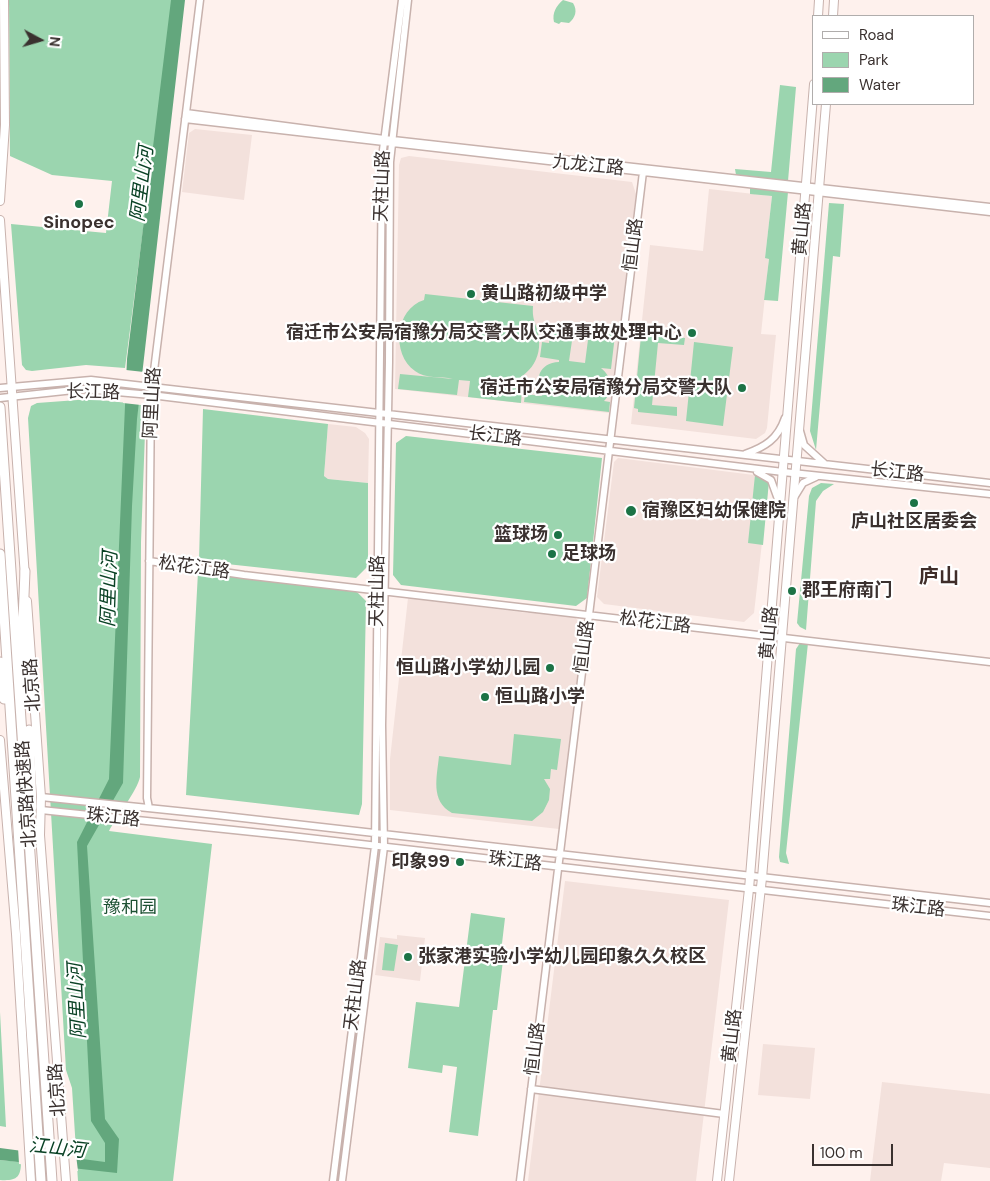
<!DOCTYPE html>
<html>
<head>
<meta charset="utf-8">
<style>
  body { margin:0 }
  #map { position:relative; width:990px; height:1181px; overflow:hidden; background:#fef1ed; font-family:"DM Sans",sans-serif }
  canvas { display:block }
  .legend { position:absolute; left:812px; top:15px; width:162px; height:90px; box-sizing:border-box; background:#fff; border:1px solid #b0adac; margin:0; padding:6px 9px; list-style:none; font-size:15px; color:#3a312f }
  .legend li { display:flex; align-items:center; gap:10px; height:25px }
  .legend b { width:25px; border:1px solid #b0adac }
  .north { position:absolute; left:15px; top:15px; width:50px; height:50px; -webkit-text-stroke:4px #fff; paint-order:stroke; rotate:96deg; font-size:14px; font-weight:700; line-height:20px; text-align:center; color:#3a312f }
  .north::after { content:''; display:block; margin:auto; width:18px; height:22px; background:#3a312f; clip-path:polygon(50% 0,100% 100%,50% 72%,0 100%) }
  .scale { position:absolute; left:812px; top:1144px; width:81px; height:22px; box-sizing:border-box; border:2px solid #3a312f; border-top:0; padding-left:6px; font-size:15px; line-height:18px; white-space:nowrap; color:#3a312f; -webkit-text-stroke:4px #fff; paint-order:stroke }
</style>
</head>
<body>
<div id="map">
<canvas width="990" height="1181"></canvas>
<ul class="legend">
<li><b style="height:6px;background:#fff"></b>Road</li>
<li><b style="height:14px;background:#9bd5af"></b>Park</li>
<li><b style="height:14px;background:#63a77d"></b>Water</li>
</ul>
<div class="north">N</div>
<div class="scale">100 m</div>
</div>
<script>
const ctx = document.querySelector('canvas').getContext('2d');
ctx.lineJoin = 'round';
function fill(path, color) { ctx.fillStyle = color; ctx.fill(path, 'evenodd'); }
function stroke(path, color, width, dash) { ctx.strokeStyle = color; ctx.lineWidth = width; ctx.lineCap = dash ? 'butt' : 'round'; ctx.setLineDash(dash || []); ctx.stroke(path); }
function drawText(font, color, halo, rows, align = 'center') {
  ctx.font = font + ' "DM Sans","Noto Sans SC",sans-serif'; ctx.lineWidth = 4.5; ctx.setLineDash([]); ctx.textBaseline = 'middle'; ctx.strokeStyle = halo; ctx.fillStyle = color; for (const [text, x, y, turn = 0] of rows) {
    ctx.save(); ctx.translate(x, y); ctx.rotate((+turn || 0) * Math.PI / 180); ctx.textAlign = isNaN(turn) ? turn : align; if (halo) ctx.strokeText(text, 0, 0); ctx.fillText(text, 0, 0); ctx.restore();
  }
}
fill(new Path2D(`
  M 195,129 L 252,135 L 244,200 L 182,192 L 189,133 Z
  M 409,156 L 632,182 L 636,194 L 609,413 L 395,389 L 399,165 L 401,158 Z
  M 709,189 L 772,196 L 765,258 L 769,258 L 761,334 L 776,335 L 767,428 L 765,433 L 756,439 L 631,424 L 650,245 L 703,251 Z
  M 328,424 L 356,427 L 365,433 L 369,439 L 368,483 L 328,479 L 324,476 Z
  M 618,458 L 762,476 L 769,481 L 754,613 L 744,622 L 604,604 L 597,597 L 614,462 Z
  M 408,598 L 528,613 L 529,610 L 574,616 L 583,627 L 559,829 L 390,810 L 390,759 Z
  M 565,881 L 729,900 L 696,1181 L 528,1181 Z
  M 397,935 L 425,938 L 420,981 L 375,975 L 380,937 L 397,939 Z
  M 763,1044 L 815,1048 L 810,1099 L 758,1095 Z
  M 882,1082 L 990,1094 L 990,1168 L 944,1163 L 941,1181 L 870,1181 Z`), '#f3e1dc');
fill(new Path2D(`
  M 9,0 L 173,0 L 125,368 L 86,365 L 32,371 L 26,370 L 22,365 L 11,224 L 106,233 L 112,181 L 52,175 L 10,156 Z
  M 563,0 L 573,3 C 578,11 575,18 569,23 L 561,22 L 559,24 L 554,22 C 552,13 556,6 563,0 Z
  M 780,85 L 796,87 L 788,181 L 736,175 L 735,169 L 771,172 Z
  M 750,188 L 788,192 L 778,301 L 764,300 L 769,259 L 765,258 L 772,196 L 750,194 Z
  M 829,203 L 844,204 L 840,257 L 833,256 L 816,450 L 810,431 Z
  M 425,294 L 533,306 C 532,319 535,321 538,333 C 544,360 527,379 502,385 L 522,387 L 521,403 L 468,397 L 470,381 L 459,380 L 457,395 L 398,389 L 400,374 L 453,379 C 441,376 425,379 415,371 C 391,354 395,309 424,300 Z
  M 550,332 L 573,334 L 569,361 L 585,363 L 589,332 L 615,335 L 611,369 L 601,368 C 612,377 615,390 604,401 L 610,402 L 609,412 L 524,402 L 525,394 L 542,396 C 534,379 539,363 559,362 L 559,360 L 540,357 L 542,342 L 549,343 Z
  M 648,333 L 685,338 L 684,345 L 658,343 L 652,405 L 677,407 L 677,416 L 638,412 L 638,409 L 634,408 L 641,336 Z
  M 694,342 L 733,347 L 723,426 L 686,421 Z
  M 91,399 L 146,405 L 141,542 L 140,777 C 137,791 117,816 109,831 L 212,844 L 173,1181 L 78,1181 L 72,1088 L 66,1070 L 28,418 L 31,406 L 37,403 Z
  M 203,409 L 328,424 L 324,476 L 328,479 L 368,483 L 368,566 L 356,578 L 199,561 Z
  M 406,436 L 602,458 L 587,598 L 576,606 L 401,585 L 393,575 L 396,443 Z
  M 755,475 L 762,476 L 769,481 L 763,545 L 748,543 Z
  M 821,483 L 834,484 L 823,491 L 816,501 L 806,630 L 800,627 L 797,623 L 809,496 L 812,488 Z
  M 198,572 L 356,591 L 366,601 L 362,804 L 359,815 L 186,795 Z
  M 800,643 L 808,643 L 786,853 L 789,864 L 780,862 L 779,857 L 796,649 Z
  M 514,734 L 561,739 L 557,770 L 551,769 L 550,779 L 544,779 L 550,789 L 549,800 L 543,812 L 532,821 L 452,813 C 430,801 437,777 439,756 L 511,765 Z
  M 471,913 L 505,918 L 501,952 L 504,952 L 497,1010 L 493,1010 L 478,1136 L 449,1132 L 457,1067 L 443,1065 L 442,1073 L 408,1068 L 416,1002 L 459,1007 Z
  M 385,943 L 398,945 L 394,971 L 382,970 Z
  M 0,1012 L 6,1127 L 0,1126 Z
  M 0,1160 L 21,1162 C 21,1178 16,1181 0,1180 Z`), '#9bd5af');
fill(new Path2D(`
  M 171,0 L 185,0 L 137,419 L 132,506 L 123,783 L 87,846 L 105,1119 L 119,1139 L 117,1173 L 0,1160 L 0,1148 L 105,1162 L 105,1143 L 91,1121 L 77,842 L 109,779 L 127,359 Z`), '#63a77d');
fill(new Path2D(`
  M 126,370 L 144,372 L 141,405 L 123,403 Z
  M 18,1147 L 76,1155 L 78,1171 L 19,1164 Z`), '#fef1ed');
const minor = new Path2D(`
  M 186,113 L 384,139 L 990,207
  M 185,119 L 990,212
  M 0,388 L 91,380 L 990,483
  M 0,398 L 83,389 L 151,395 L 783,472 L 990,494
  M 800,431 L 804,445 L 825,464
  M 745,454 C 765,447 778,439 785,418
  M 757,472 L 771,480 L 779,502
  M 795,496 L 803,483 L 816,477
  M 149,561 L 244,575 L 990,662
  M 41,797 L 216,815 L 990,903
  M 149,808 L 147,798 L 151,395 L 200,0
  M 41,810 L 291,836 L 990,916
  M 531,1089 L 724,1114
  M 333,1181 L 375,846 L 382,158 L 402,0
  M 342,1181 L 384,847 L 382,725 L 389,362 L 390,162 L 408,0
  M 520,1181 L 643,172`);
const major = new Path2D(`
  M 818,16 L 819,0
  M 833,16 L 834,0
  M 0,201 L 5,125 L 4,0
  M 0,220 L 25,577
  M 27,601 L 41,797 L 40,835 L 66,1181
  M 0,740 L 16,934 L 31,1181
  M 717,1181 L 749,889 L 814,84
  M 729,1181 L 762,878 L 826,104`);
const highway = new Path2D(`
  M 0,407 L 52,1181
  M 0,554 L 41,1181
  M 25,571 L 23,620 L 26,697
  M 0,662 L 4,699
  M 29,730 L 32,807`);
stroke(minor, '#c8b2ad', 9);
stroke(major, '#c8b2ad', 10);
stroke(highway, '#c8b2ad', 11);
stroke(minor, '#fff', 6);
stroke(major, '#fff', 8);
stroke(highway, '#fff', 9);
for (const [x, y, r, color] of [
  [79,204,5,"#1c7346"],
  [471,294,5,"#1c7346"],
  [692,333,5,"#1c7346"],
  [742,388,5,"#1c7346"],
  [914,503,5,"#1c7346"],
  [631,511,6,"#1c7346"],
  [558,535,5,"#1c7346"],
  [552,554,5,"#1c7346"],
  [792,591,5,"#1c7346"],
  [550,668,5,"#1c7346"],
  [485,697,5,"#1c7346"],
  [460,862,5,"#1c7346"],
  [408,957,5,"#1c7346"]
]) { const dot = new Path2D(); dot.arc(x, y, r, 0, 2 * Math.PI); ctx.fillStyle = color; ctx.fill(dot); stroke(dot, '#fff', 2); }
drawText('18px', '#3a312f', '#fff', [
  ["九龙江路",588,166,6],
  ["天柱山路",383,186,-88],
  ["黄山路",803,229,-85],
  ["恒山路",634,245,-83],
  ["长江路",93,393,1],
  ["阿里山路",153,403,-87],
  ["长江路",495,437,7],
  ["长江路",897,473,6],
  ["松花江路",194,568,8],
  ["天柱山路",378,591,-89],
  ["松花江路",655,623,7],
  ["黄山路",770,633,-85],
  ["恒山路",585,647,-83],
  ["北京路",33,685,-94],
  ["北京路快速路",27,794,-94],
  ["珠江路",113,818,6],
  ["珠江路",515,862,7],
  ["珠江路",918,908,6],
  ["天柱山路",356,995,-83],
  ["黄山路",733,1036,-84],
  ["恒山路",536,1049,-83],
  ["北京路",58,1090,-94]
]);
drawText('bold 18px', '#3a312f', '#fff', [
  ["Sinopec",79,223,"center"],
  ["黄山路初级中学",481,294],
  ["宿迁市公安局宿豫分局交警大队交通事故处理中心",682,333,"right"],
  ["宿迁市公安局宿豫分局交警大队",732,388,"right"],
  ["宿豫区妇幼保健院",642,511],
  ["庐山社区居委会",914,522,"center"],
  ["篮球场",548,535,"right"],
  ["足球场",562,554],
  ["郡王府南门",802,591],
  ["恒山路小学幼儿园",540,668,"right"],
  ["恒山路小学",495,697],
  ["印象99",450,862,"right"],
  ["张家港实验小学幼儿园印象久久校区",418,957]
], 'left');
drawText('18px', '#1d5133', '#fff', [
  ["豫和园",130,908]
]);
drawText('italic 19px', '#0a4225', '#fff', [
  ["阿里山河",143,184,-83],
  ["阿里山河",110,589,-88],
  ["阿里山河",78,1001,-93],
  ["江山河",57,1149,6]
]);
drawText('bold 20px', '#3f2e2a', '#fff', [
  ["庐山",939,578]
]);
</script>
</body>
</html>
